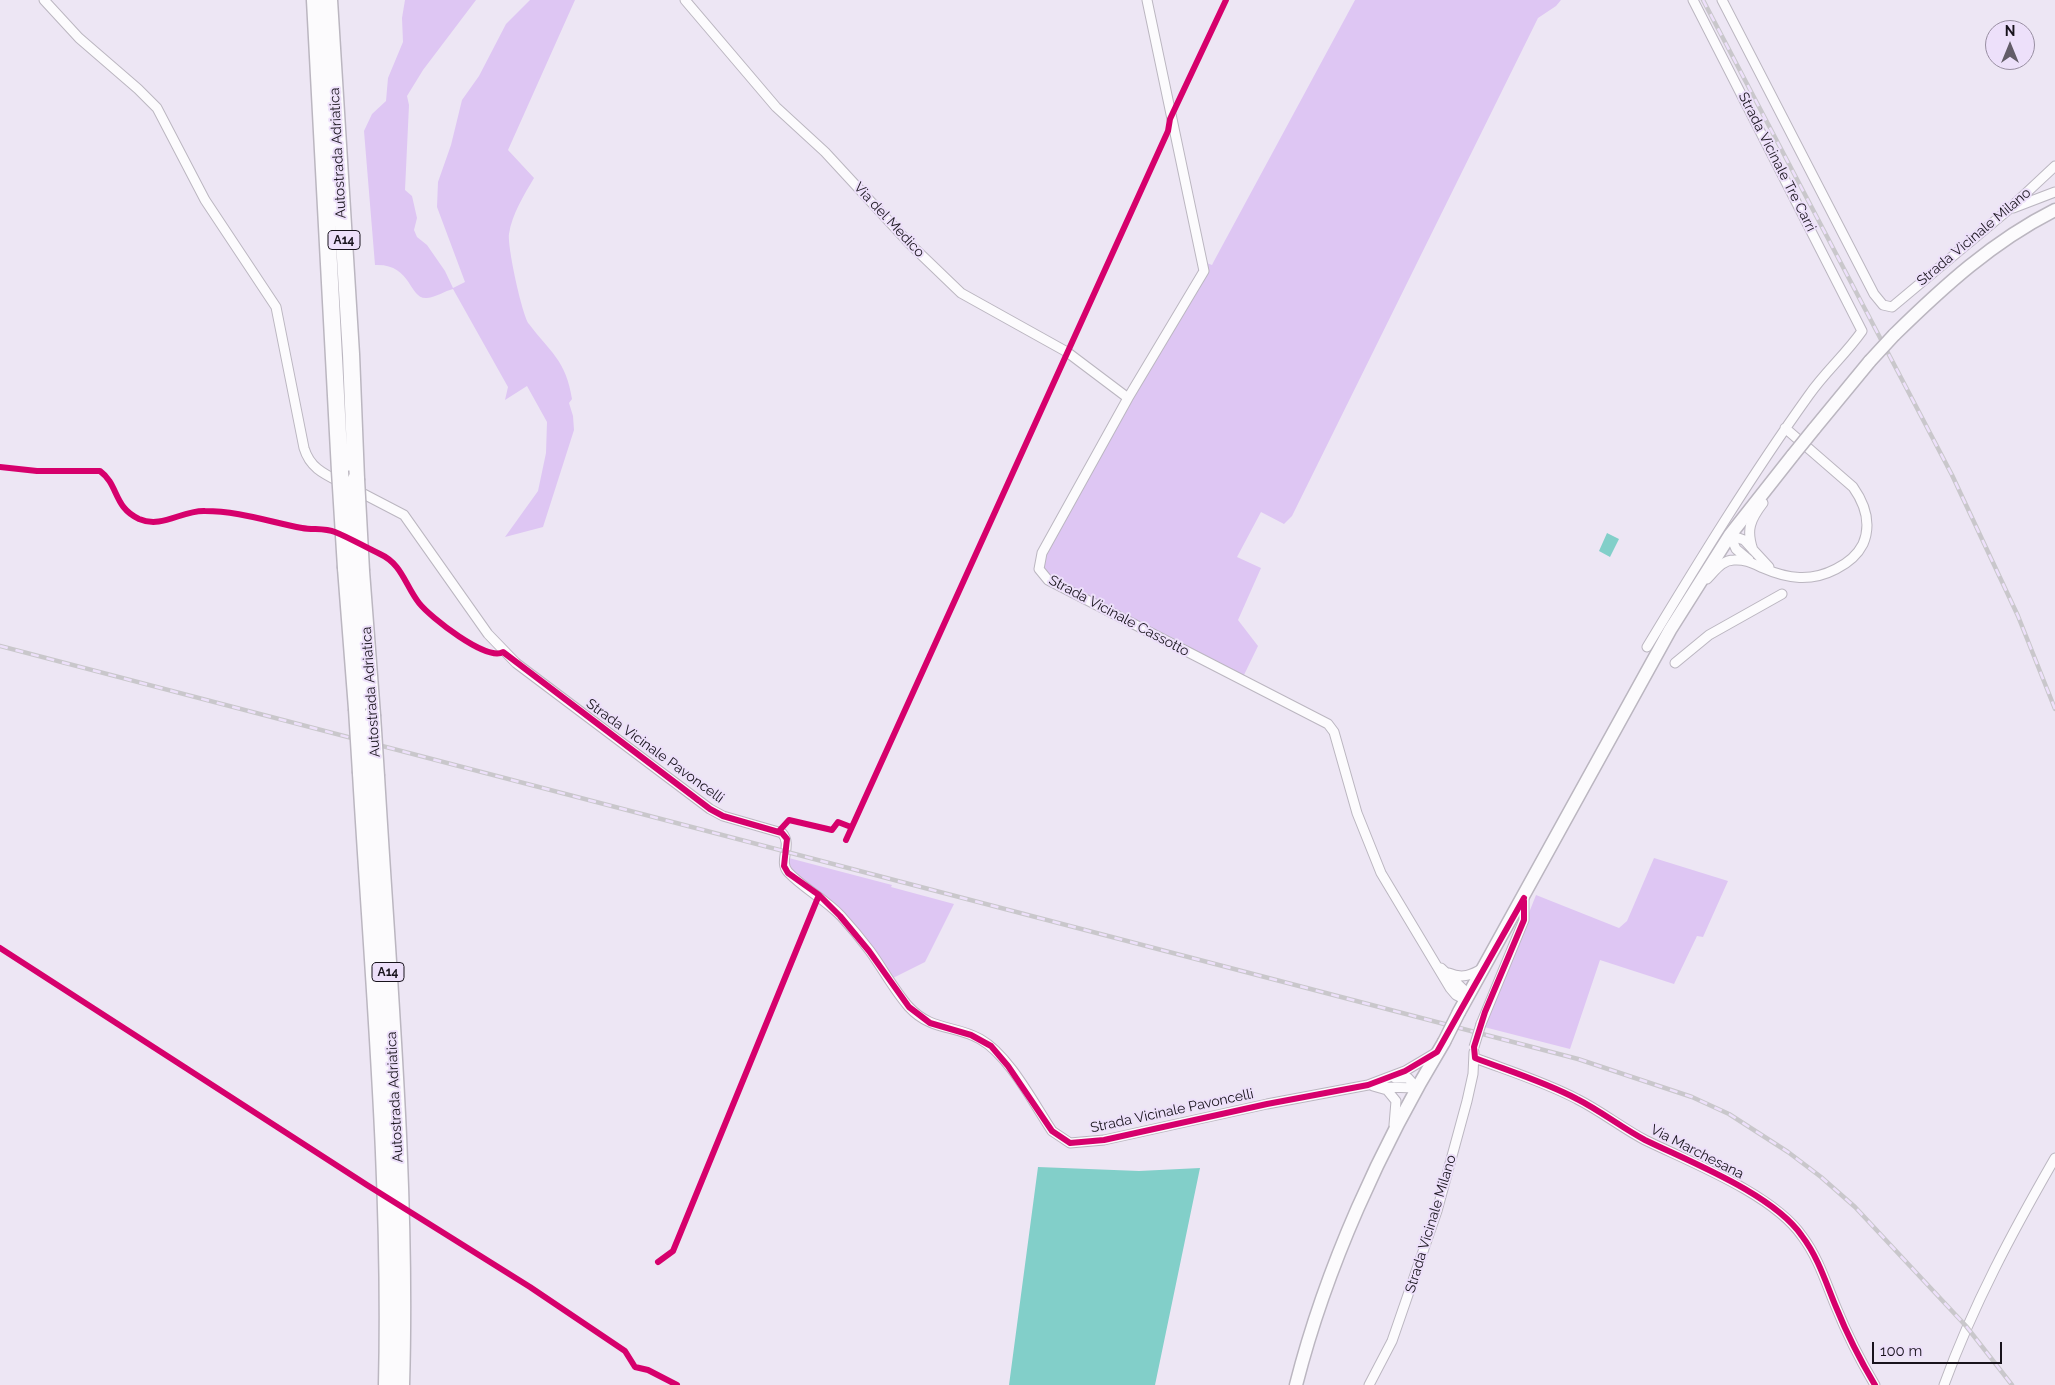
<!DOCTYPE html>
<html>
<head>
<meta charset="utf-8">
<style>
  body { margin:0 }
  #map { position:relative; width:2055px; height:1385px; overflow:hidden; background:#ede6f4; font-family:Raleway,sans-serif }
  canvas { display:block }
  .north { position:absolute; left:1985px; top:20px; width:50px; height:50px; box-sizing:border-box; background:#ede0fa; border:1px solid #988ea1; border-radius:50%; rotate:0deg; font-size:14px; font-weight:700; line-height:20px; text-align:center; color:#18131c }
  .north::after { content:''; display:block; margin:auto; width:18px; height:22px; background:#635d68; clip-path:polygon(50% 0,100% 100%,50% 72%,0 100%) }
  .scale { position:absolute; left:1872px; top:1342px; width:130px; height:22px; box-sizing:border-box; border:2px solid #18131c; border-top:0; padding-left:6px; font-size:15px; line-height:18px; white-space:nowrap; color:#18131c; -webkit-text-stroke:4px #ede0fa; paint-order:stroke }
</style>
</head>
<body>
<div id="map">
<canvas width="2055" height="1385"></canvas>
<div class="north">N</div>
<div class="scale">100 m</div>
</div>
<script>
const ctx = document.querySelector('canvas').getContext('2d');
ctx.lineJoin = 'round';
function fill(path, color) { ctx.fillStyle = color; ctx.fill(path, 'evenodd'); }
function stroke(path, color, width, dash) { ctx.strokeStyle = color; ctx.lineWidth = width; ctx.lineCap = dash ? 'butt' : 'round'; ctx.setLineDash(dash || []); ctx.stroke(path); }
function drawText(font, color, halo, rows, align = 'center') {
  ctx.font = font + ' Raleway,sans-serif'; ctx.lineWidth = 4; ctx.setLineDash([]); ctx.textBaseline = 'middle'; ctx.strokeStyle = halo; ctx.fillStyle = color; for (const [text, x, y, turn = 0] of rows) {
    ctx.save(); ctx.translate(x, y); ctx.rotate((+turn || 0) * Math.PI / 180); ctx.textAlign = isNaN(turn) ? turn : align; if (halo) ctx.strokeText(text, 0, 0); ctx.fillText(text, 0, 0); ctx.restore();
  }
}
fill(new Path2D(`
  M 405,0 L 476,0 L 423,70 L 407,96 L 409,105 L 405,190 L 412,196 L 417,218 L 414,230 L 417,237 L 427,245 L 445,271 L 453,288 L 465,282 L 437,207 L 438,182 L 451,145 L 462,100 L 479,76 L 506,24 L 530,0 L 575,0 L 508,150 L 534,178 C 524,195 512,214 509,234 C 507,245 522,315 529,324 C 550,352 566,360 572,399 L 569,403 L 573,416 L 574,430 L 543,527 L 505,537 L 538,491 L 546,453 L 547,422 L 527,386 L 505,400 L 508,387 L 453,289 C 445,291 436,297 427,298 C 409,300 412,263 375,265 L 364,131 L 372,114 L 386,101 L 388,78 L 403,42 L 402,18 Z
  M 1355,0 L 1561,0 L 1556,6 L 1538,18 L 1292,516 L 1284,524 L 1261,512 L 1237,557 L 1261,568 L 1238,620 L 1258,646 L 1243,677 L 1047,577 L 1042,559 L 1204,262 L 1212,265 L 1214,261 Z
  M 785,857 L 892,885 L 891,887 L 954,904 L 925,962 L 891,979 L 866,944 L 789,871 Z
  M 1654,858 L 1728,881 L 1703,937 L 1697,936 L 1674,984 L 1600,960 L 1570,1049 L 1484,1027 L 1536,895 L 1619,928 L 1627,921 Z`), '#dec6f3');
fill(new Path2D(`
  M 1607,533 L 1619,539 L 1610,557 L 1599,551 Z
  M 1038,1167 L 1139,1171 L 1200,1168 L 1155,1385 L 1009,1385 Z`), '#82cfc9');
const street = new Path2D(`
  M 44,0 L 79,38 L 138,89 L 157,108 L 205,200 L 276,307 L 304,448 C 310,468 324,474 342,483
  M 685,0 L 776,107 L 825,152 L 909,243 L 961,293 L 1067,352 L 1128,398
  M 1147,0 L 1204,271 L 1128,398 L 1042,553 L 1039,569 L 1048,580 L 1328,724 L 1334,732 L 1357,813 L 1381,873 L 1450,988 L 1456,995 L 1466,1000
  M 1722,0 L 1874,294 L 1883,305 L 1892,307 L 2008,210 L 2055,166
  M 2013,208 L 2055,192
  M 356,490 L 404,515 L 488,634 L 516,663 L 710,809 L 723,816 L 782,833 C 793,845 778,861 788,872 C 804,889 825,899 841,916 C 851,927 861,939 870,951 C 883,969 894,990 909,1007 C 931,1031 955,1025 980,1039 C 1009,1055 1034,1104 1052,1131 L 1070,1143 L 1104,1140 L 1267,1104 L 1368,1085 L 1405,1071 L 1437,1052
  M 1730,535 L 1744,540 L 1769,567
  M 1730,535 L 1736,549 L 1749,560
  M 1753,550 C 1746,530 1750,520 1763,503
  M 1707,579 C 1715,571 1722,560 1734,560 C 1745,559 1754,564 1763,568 C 1788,579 1811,582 1836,569 C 1848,563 1857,556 1863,544 C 1872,523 1865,504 1853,487 L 1785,428
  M 1647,647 C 1699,561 1751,476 1809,395 C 1825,372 1846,354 1862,331 L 1693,0
  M 1675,663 L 1709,635 L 1782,594
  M 1441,968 L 1463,989 L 1466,1000
  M 1449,973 C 1462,979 1472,975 1483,968
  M 1481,1024 L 1524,920 L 1524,898
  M 1475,1058 C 1509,1071 1545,1082 1577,1099 C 1601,1111 1622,1128 1645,1140 C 1690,1162 1773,1194 1802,1236 C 1818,1257 1826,1283 1836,1307 C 1847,1334 1860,1360 1875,1385
  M 1373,1086 L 1387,1090 L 1396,1101 L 1394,1125
  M 1383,1087 L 1417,1088 L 1408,1078 L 1395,1078
  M 1369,1385 L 1392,1341 L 1437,1211 L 1467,1101 L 1473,1074 L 1474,1052
  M 1944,1385 C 1973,1305 2013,1231 2055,1158`);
const secondary = new Path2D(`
  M 1894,335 C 1943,287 1993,241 2055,210
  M 1814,429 L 1870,361
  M 1459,1012 L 1670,630 L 1730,535 L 1793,455
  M 1296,1385 C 1326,1267 1381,1146 1444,1042`);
const highway = new Path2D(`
  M 315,0 L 340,471
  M 329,0 L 351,354 L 356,479
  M 346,568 L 357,709
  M 361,571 L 372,715
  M 361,773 C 373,977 392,1181 387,1385
  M 376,776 C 388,979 407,1182 401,1385`);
stroke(street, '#bbb6c0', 11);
stroke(secondary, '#bbb6c0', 15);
stroke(highway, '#bbb6c0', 19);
stroke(street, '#fcfbfd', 9);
stroke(secondary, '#fcfbfd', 12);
stroke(highway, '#fcfbfd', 16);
const rail = new Path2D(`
  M 1703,0 L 1952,475 L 2018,616 L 2055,709
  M 0,646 L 1578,1059 L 1692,1097 L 1729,1114 L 1788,1152 L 1821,1177 L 1855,1207 L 1966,1326 L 2012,1385`);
stroke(rail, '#c9c7cb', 4.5);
stroke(rail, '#ede0fa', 2.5, [8]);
const streetBridge = new Path2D(`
  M 1474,1047 L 1481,1024`);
const secondaryBridge = new Path2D(`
  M 1870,361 L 1894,335
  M 1793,455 L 1814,429
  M 1444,1042 L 1459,1012`);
const highwayBridge = new Path2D(`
  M 340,471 L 346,568
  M 356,479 L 361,571
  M 357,709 L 361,773
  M 372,715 L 376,776`);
stroke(streetBridge, '#bbb6c0', 11, []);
stroke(secondaryBridge, '#bbb6c0', 15, []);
stroke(highwayBridge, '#bbb6c0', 19, []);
stroke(streetBridge, '#fcfbfd', 9);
stroke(secondaryBridge, '#fcfbfd', 12);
stroke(highwayBridge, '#fcfbfd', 16);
stroke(new Path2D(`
  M 0,467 L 37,471 L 100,471 C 119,485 113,507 139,519 C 162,529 182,510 205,511 C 238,511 270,522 302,528 C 313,530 325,528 335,532 C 350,538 365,547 380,554 C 402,564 405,585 419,603 C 430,617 487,662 503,652 L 710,809 L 723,816 L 782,833 L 787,839 L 784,866 L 788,873 L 819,895 L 840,916 L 869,951 L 909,1007 L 930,1023 L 971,1035 L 991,1046 L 1008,1066 L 1052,1131 L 1070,1143 L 1104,1140 L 1267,1104 L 1368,1085 L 1405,1071 L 1437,1052 L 1524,898
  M 779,831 L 789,820 L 832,830 L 838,822 L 851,827
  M 846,840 L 1168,131 L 1170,119 L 1226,0
  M 1524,901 L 1524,920 L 1485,1012 L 1474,1047 L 1475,1058 C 1509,1071 1545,1082 1577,1099 C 1601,1111 1622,1128 1645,1140 C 1690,1162 1773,1194 1802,1236 C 1818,1257 1826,1283 1836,1307 C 1847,1334 1860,1360 1875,1385
  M 0,948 L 367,1185 L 530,1287 L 625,1351 L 635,1367 L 648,1370 L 677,1385
  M 658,1262 L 673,1251 L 819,895`), '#d6006c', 6);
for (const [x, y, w] of [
  [344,240,32],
  [388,972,32]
]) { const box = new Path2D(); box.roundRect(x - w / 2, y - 9.5, w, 19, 4); ctx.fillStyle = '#ede0fa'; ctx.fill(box); stroke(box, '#18131c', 1); }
drawText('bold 12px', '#18131c', null, [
  ["A14",344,240],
  ["A14",388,972]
]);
drawText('14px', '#18131c', '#ede0fa', [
  ["Autostrada Adriatica",338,153,-93],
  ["Strada Vicinale Tre Carri",1777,162,63],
  ["Via del Medico",889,220,47],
  ["Strada Vicinale Milano",1974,237,-40],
  ["Strada Vicinale Cassotto",1119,616,28],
  ["Autostrada Adriatica",371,692,-94],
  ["Strada Vicinale Pavoncelli",655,751,36],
  ["Autostrada Adriatica",395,1097,-93],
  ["Strada Vicinale Pavoncelli",1172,1111,-12],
  ["Via Marchesana",1697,1152,27],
  ["Strada Vicinale Milano",1431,1224,-73]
]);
</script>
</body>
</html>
